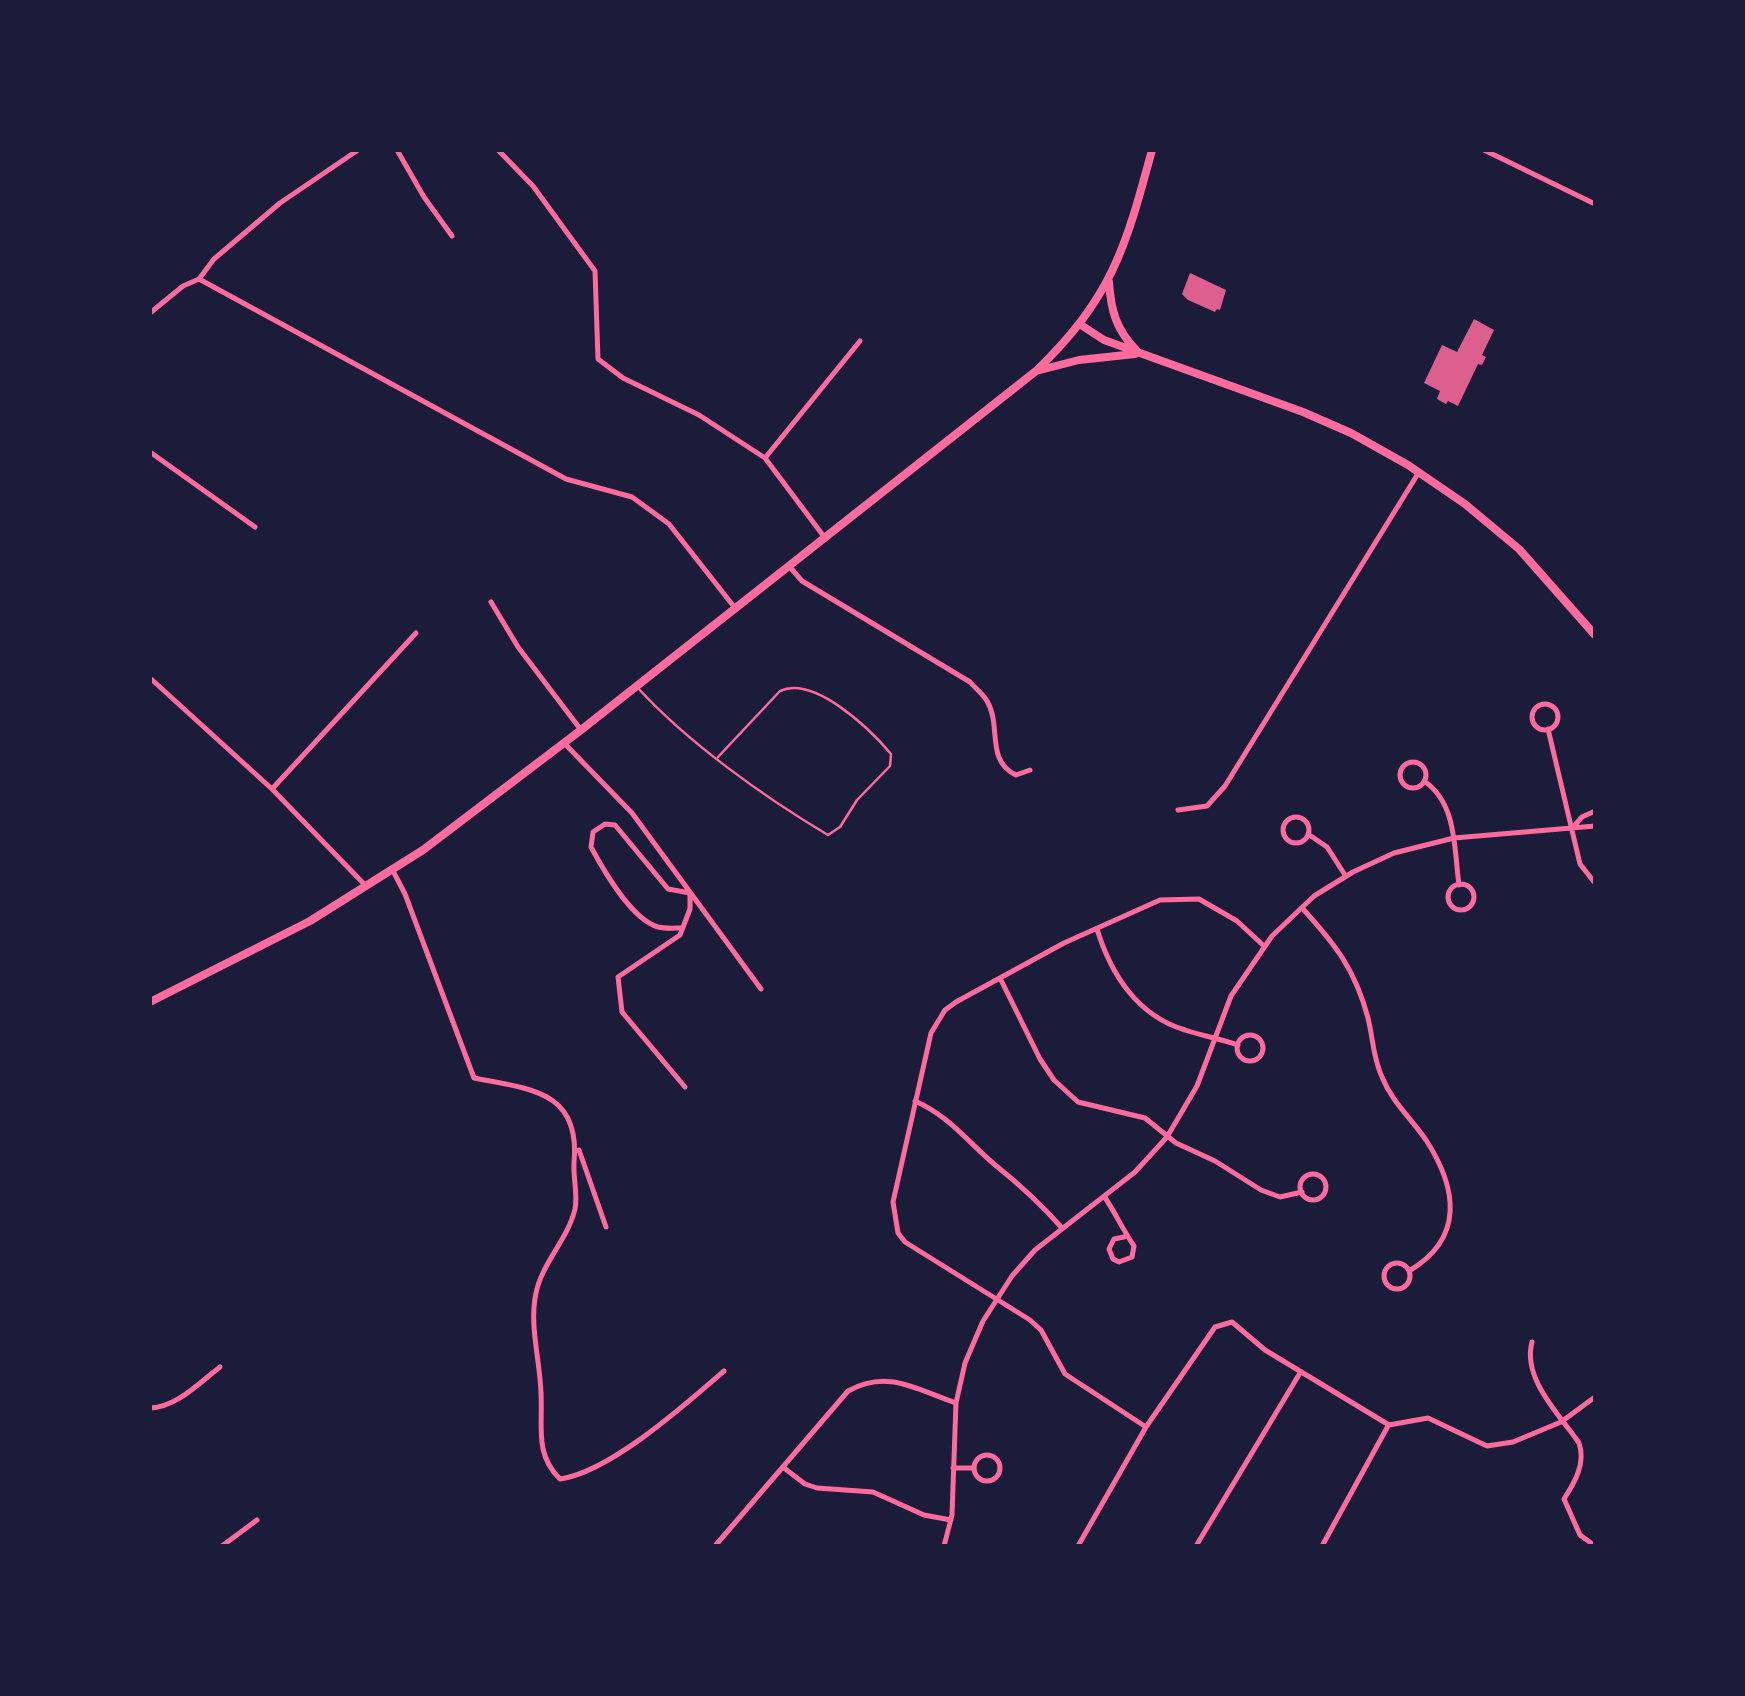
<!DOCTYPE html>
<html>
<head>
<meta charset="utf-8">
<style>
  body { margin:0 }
  #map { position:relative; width:1745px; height:1696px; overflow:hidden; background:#1b1b3a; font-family:"Times New Roman",serif }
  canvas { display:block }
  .frame { position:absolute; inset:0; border:152px solid #1b1b3a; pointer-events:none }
</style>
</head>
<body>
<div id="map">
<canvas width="1745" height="1696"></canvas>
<div class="frame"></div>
</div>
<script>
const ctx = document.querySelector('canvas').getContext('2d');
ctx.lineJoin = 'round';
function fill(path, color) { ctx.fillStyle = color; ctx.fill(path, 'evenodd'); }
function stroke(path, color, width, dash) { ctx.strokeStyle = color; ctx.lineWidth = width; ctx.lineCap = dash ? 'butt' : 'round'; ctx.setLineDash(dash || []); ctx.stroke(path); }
fill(new Path2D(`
  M 1190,273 L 1226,290 L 1220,310 L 1217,309 L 1215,312 L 1188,300 L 1182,294 Z
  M 1474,319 L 1494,330 L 1482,355 L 1486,357 L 1482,365 L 1478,364 L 1458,406 L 1448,401 L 1446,404 L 1437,399 L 1440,391 L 1424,383 L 1442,345 L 1457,352 Z`), '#dd5f8e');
stroke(new Path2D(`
  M 637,687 C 687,742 764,797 828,835 L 840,827 L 857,800 L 890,766 L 891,754 C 870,729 814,675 780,691 L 718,757`), '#ff6b9d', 2.5);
stroke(new Path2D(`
  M 397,150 L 424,197 L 452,236
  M 498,150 L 533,186 L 595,271 L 598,359 L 623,378 L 699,415 L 765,458 L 825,538
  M 1484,150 L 1595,204
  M 199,279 L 566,479 L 632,497 L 669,524 L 735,608
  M 150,313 L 183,286 L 199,279 L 214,259 L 280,203 L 358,150
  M 150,452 L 255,527
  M 765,458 L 860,341
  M 789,566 L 802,581 L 970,682 C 975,688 983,694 987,701 C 1002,726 985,760 1016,775 L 1030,770
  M 491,602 L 518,647 L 581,730
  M 150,678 L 272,789 L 365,885
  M1532 717a13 13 0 1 1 26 0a13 13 0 1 1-26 0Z
  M 1548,729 L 1580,864 L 1595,883
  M 564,743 L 632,813 L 761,989
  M1400 775a13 13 0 1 1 26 0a13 13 0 1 1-26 0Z
  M 1424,781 C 1457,803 1454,849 1459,885
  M 272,789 L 416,633
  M 1178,810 L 1207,806 L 1225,786 L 1419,472
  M1283 830a13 13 0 1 1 26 0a13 13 0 1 1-26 0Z
  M 1574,826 L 1582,817 L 1595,811
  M 1308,834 L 1327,847 L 1345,875
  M 393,871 L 405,894 L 474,1078 C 531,1089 581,1091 574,1163 C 573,1178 578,1194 575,1209 C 568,1239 542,1263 536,1293 C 529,1325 540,1360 541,1393 C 543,1425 534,1454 560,1479 C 610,1472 686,1404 724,1371
  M1448 897a13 13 0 1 1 26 0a13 13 0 1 1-26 0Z
  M 1302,908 C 1335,944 1355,969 1368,1018 C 1373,1038 1373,1058 1382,1077 C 1392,1102 1411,1118 1426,1140 C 1457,1188 1465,1238 1409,1271
  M 682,928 C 675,928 666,929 658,927 C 631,919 604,871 591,847 L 593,832 L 605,824 L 615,825 L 668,889 L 690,893 L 690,909 L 680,935 L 618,977 L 622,1012 L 685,1087
  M 1097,929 C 1111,975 1138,1016 1185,1030 C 1203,1036 1221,1039 1238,1045
  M 1000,978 L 1040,1059 L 1054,1080 L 1078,1102 L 1145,1118 L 1176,1143 L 1215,1161 L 1261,1190 L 1280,1197 L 1302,1192
  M1237 1048a13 13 0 1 1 26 0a13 13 0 1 1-26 0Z
  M 915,1101 C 949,1116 967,1141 994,1164 C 1019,1184 1041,1204 1062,1228
  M 579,1150 L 606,1227
  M1300 1187a13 13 0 1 1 26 0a13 13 0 1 1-26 0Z
  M 1104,1196 C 1116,1214 1123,1230 1134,1246 L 1132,1257 L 1119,1262 L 1113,1259 L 1109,1249 L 1114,1239 L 1124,1237
  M1384 1276a13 13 0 1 1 26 0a13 13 0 1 1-26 0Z
  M 1532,1342 C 1522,1379 1560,1415 1579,1443 C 1586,1463 1575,1482 1564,1499 L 1580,1535 L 1595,1546
  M 150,1408 C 177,1407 199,1383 220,1367
  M 1146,1427 L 1065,1374 L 1041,1330 L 1030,1320 L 905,1242 L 898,1233 L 893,1202 L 931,1033 L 945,1010 L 956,1002 L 1064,943 L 1160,900 L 1199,899 L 1237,921 L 1264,946
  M974 1468a13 13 0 1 1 26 0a13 13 0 1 1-26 0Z
  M 784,1468 L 805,1484 L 817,1488 L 873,1492 L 924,1515 L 951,1520
  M 953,1468 L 973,1468
  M 222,1546 L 257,1520
  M 715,1546 L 848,1391 C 888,1369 915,1389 956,1403
  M 944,1546 L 952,1515 L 956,1403 L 965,1363 L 983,1321 L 1012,1276 L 1035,1250 L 1135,1172 L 1167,1137 L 1197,1086 L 1231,996 L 1272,936 L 1314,896 L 1353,872 L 1394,853 L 1454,838 L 1595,826
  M 1078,1546 L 1146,1427 L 1215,1327 L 1232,1322 L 1265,1350 L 1389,1425 L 1428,1418 L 1487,1446 L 1513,1442 L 1561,1422 L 1595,1397
  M 1196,1546 L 1300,1373
  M 1322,1546 L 1388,1426`), '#ff6b9d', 5);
stroke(new Path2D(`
  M 1109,282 C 1111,311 1116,329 1136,350
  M 1081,325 L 1104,340 L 1303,412 L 1351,433 L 1408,465 L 1465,504 L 1519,549 L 1595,635
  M 1040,370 L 1079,360 L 1135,354
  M 150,1002 L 310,921 L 423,850 L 581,730 L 1036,371 C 1112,297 1125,250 1152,150`), '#ff6b9d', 8);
</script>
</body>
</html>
